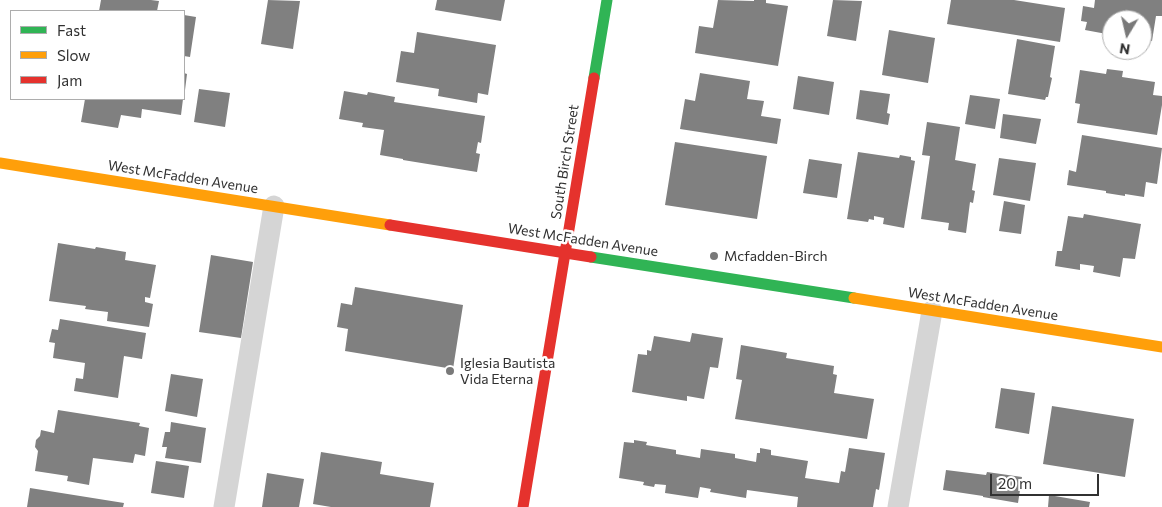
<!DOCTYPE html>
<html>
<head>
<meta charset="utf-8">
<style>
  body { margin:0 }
  #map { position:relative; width:1162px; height:507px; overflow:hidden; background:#fff; font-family:Commissioner,sans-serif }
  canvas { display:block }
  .legend { position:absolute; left:10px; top:10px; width:175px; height:90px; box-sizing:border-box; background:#fff; border:1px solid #adadad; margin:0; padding:6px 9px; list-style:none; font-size:15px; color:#313131 }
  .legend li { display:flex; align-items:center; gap:10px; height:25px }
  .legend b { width:25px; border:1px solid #adadad }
  .north { position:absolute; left:1102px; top:10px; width:50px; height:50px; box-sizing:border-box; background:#fff; border:1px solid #adadad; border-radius:50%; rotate:189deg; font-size:14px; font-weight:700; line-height:20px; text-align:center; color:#313131 }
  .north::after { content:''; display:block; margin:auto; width:18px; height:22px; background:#797979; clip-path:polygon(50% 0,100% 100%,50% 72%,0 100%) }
  .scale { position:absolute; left:990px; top:474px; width:109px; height:22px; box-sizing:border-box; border:2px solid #313131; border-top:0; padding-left:6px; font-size:15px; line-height:18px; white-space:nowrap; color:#313131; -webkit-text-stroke:4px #fff; paint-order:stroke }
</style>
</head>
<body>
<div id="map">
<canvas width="1162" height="507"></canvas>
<ul class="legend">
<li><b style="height:6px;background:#30b455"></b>Fast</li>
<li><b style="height:6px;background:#ff9f0a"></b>Slow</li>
<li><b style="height:6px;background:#e5322d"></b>Jam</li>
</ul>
<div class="north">N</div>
<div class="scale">20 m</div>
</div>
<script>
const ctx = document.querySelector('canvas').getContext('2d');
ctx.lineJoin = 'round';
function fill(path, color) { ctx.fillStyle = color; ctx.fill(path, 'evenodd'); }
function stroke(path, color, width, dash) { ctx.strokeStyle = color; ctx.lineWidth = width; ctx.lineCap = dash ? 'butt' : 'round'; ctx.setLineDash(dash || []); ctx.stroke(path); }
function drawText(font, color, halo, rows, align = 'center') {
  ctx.font = font + ' Commissioner,sans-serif'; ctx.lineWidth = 5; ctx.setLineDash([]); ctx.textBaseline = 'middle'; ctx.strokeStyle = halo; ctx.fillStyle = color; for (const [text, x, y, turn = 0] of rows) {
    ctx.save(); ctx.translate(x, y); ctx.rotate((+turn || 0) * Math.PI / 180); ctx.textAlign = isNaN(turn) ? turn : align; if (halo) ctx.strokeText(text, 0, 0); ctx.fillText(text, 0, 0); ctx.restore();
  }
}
fill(new Path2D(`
  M 101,0 L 151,0 L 159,1 L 157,11 L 99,11 Z
  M 268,0 L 300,1 L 293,49 L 261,44 Z
  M 437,0 L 505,0 L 501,21 L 435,10 Z
  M 718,0 L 754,1 L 754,0 L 766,0 L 766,3 L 788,6 L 778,66 L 695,53 L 699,26 L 713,28 Z
  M 833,0 L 862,1 L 856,41 L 827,36 Z
  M 951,0 L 1014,0 L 1065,8 L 1060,42 L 947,24 Z
  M 1095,0 L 1162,0 L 1162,16 L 1156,16 L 1152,41 L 1142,39 L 1142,20 L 1112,20 L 1112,35 L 1085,30 L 1087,22 L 1081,21 L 1083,6 L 1094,8 Z
  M 184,15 L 196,17 L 190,57 L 184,56 Z
  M 889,30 L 935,38 L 928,83 L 882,75 Z
  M 417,32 L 496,45 L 488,95 L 478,93 L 477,103 L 438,96 L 439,89 L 396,82 L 401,51 L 414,53 Z
  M 1017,39 L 1055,46 L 1050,77 L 1052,78 L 1048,97 L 1046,97 L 1045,100 L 1008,94 Z
  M 1107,69 L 1123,71 L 1122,77 L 1155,82 L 1153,95 L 1162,96 L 1162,105 L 1157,135 L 1077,123 L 1080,104 L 1075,103 L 1080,70 L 1106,74 Z
  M 184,73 L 187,74 L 185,90 L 184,90 Z
  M 700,73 L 750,81 L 747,99 L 764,101 L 761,116 L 781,119 L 777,144 L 680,129 L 685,99 L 695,101 Z
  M 798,76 L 834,82 L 829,115 L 793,109 Z
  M 199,89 L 230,93 L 225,127 L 194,122 Z
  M 860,90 L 890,94 L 887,113 L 890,114 L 888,125 L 856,119 Z
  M 344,91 L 367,95 L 368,92 L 395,97 L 394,102 L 485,116 L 481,143 L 478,142 L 476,153 L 480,154 L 477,172 L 403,160 L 403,159 L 380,155 L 384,130 L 362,127 L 363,123 L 339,119 Z
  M 970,95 L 1000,99 L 995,129 L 965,124 Z
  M 85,99 L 183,99 L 181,115 L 142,109 L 141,118 L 121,115 L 118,128 L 81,122 Z
  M 1003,114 L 1041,119 L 1036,144 L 1000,138 Z
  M 927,122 L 960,127 L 955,160 L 976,164 L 972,190 L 975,191 L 973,203 L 970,202 L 966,233 L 948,230 L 949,223 L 921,219 L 930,156 L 922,155 Z
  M 1082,135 L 1162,148 L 1157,184 L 1146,182 L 1144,197 L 1125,194 L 1125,196 L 1106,193 L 1106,191 L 1067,185 L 1069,170 L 1076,172 Z
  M 675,142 L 767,156 L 757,219 L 665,205 Z
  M 858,152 L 899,158 L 900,155 L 911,157 L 911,160 L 915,161 L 904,228 L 883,224 L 884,218 L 874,216 L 874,220 L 869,219 L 868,222 L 847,219 Z
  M 999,158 L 1036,163 L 1030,201 L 993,195 Z
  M 809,159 L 842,164 L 837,198 L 803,193 Z
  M 1004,201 L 1025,205 L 1021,234 L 999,231 Z
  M 1084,214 L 1141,224 L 1135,259 L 1123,258 L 1120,277 L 1093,272 L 1094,266 L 1080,264 L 1080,270 L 1055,266 L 1057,251 L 1062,251 L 1068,216 L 1083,218 Z
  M 58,243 L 95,249 L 96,247 L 126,252 L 125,260 L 156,265 L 150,298 L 145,297 L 145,302 L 153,304 L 149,327 L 107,321 L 108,312 L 85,309 L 86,306 L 49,301 Z
  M 211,255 L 253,262 L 241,338 L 199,332 Z
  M 355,287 L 463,305 L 453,369 L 345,351 L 348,329 L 337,327 L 341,303 L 352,305 Z
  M 60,319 L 146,333 L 142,359 L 124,356 L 118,398 L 74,391 L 76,378 L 83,379 L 85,363 L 53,358 L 55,343 L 49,342 L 52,329 L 58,330 Z
  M 692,333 L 723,338 L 718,368 L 710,367 L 704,399 L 687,396 L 687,401 L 632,392 L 638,354 L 647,355 L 647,350 L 651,351 L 654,336 L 690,342 Z
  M 741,345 L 787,353 L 786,358 L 834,366 L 833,374 L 837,375 L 834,393 L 874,399 L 867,439 L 735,419 L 742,380 L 736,379 Z
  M 171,374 L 203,379 L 197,417 L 165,411 Z
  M 1001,388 L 1035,393 L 1029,434 L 995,428 Z
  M 1052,406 L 1134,419 L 1125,477 L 1043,464 Z
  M 58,410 L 140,423 L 139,426 L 149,428 L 145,456 L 135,454 L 133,463 L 93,458 L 89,485 L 67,481 L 68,476 L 35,471 L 38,451 L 35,447 L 36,440 L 40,436 L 41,430 L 54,433 Z
  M 171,422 L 206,428 L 201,463 L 165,458 L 167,447 L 162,447 L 165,432 L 170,432 Z
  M 634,440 L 647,442 L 646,445 L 676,450 L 676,454 L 700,458 L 701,449 L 735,454 L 735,458 L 756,462 L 757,453 L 760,453 L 760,448 L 771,450 L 771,455 L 808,461 L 805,478 L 839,483 L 841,471 L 845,472 L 849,448 L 885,453 L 879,490 L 876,489 L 873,507 L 797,507 L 798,497 L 747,490 L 746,498 L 710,492 L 711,489 L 700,487 L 698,498 L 665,493 L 666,485 L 655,484 L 654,487 L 643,485 L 644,482 L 619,478 L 624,442 L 634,443 Z
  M 321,452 L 382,462 L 380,474 L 434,483 L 430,507 L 331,507 L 313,504 Z
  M 156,461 L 189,466 L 184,498 L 151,493 Z
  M 946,470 L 986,475 L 987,472 L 1022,477 L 1018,503 L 983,497 L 983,496 L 943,490 Z
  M 267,473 L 304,479 L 299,507 L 262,507 Z
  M 30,488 L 124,503 L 123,507 L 27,507 Z
  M 1049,495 L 1090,502 L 1089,507 L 1048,507 Z`), '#808080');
stroke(new Path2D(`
  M 224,507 L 274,206
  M 898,507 L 932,311`), '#d5d5d5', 21);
stroke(new Path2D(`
  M 594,78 L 607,0
  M 591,257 L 854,298`), '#30b455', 11);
stroke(new Path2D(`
  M 0,163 L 390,225
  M 854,298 L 1162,347`), '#ff9f0a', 11);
stroke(new Path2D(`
  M 390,225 L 591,257
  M 523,507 L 594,78`), '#e5322d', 11);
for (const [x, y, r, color] of [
  [714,256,5,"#797979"],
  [450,371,5,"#797979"]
]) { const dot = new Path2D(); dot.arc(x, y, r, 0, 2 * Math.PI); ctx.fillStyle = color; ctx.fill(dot); stroke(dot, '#fff', 2); }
drawText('14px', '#313131', '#fff', [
  ["South Birch Street",565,162,-81],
  ["West McFadden Avenue",183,177,9],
  ["West McFadden Avenue",583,240,9],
  ["West McFadden Avenue",983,304,9]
]);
drawText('14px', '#313131', '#fff', [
  ["Mcfadden-Birch",724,256],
  ["Iglesia Bautista",460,363],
  ["Vida Eterna",460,379]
], 'left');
</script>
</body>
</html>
